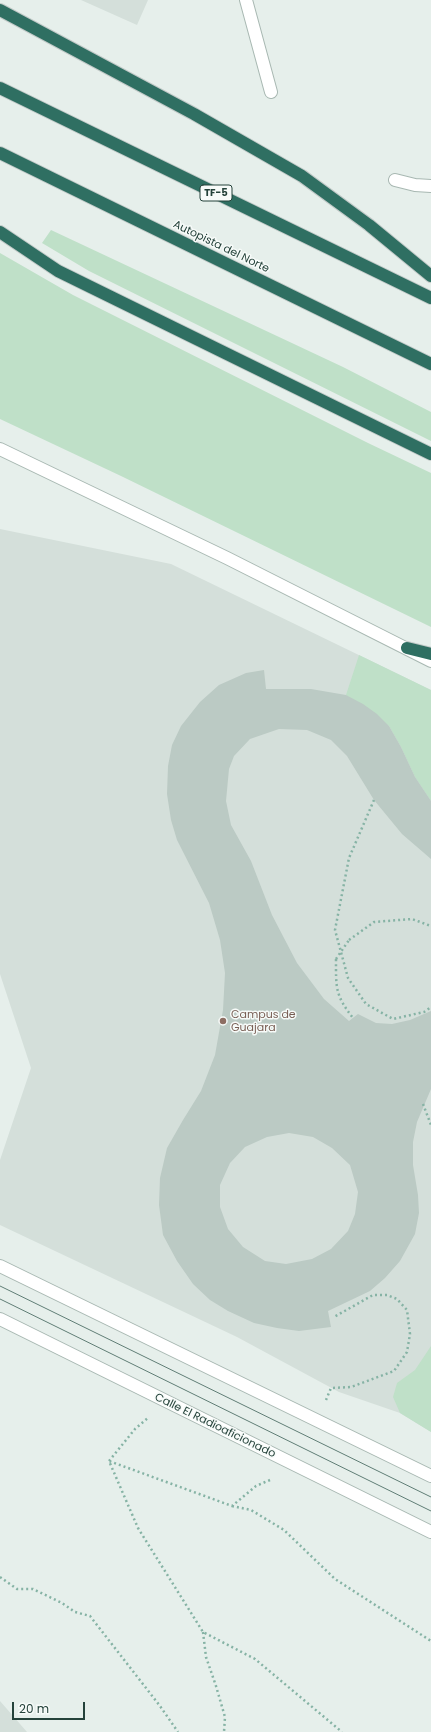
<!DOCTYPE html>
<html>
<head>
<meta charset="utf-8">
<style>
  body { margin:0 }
  #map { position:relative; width:431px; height:1732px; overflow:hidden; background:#e6efeb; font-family:Poppins,sans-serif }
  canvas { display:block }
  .scale { position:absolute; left:12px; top:1702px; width:73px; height:18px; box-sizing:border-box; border:2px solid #24423a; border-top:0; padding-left:5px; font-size:12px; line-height:14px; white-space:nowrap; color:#24423a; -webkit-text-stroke:3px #f7fbf9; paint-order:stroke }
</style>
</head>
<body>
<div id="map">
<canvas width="431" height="1732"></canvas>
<div class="scale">20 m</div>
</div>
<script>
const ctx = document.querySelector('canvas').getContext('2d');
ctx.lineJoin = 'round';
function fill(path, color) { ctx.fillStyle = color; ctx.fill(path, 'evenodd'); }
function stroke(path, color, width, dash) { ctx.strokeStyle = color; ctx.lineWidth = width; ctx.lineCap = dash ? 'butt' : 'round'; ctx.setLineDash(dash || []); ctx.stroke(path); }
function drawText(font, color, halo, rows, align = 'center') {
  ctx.font = font + ' Poppins,sans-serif'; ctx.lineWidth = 3; ctx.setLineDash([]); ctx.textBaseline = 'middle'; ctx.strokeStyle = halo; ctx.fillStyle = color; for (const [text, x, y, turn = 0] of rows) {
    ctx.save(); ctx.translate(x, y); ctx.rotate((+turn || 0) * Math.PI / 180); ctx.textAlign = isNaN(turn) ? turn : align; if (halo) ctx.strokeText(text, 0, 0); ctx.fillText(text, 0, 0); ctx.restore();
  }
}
fill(new Path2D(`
  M 81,0 L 148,0 L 137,25 Z
  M 0,529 L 171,564 L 431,690 L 431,1432 L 400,1413 L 339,1392 L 237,1337 L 0,1225 L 0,1160 L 31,1068 L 0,974 Z
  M 0,1701 L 27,1732 L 0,1732 Z`), '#d4dfda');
fill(new Path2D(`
  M 51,230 L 343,367 L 431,412 L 431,441 L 89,271 L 42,243 Z
  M 0,253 L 73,295 L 368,443 L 431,473 L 431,627 L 121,476 L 0,419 Z
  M 359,655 L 431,690 L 431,801 L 415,777 L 401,747 L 389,726 L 346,695 Z
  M 431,1346 L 431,1432 L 400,1413 L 393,1397 L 397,1383 L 415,1370 Z`), '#bfe0c8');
fill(new Path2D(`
  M 264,670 L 266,689 L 311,689 L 346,695 L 363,704 L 377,714 L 389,726 L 401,747 L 415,777 L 431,801 L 431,859 L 402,834 L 374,800 L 347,756 L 331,740 L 307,730 L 279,729 L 250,739 L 234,756 L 229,769 L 226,801 L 231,825 L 251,861 L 272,915 L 297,963 L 324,999 L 349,1021 L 358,1014 L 376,1023 L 392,1024 L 410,1020 L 431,1011 L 431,1089 L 417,1122 L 413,1142 L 413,1165 L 418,1195 L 419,1213 L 415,1234 L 400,1261 L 385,1278 L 370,1291 L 328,1311 L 331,1327 L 299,1331 L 277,1328 L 254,1323 L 228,1311 L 210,1300 L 193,1284 L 177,1261 L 163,1235 L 159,1205 L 160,1178 L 167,1148 L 183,1120 L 201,1091 L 215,1055 L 223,1010 L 225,973 L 220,940 L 209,903 L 177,840 L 171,820 L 167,794 L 168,766 L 172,745 L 181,726 L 200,702 L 219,685 L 246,673 ZM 289,1133 L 313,1137 L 332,1148 L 350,1165 L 358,1192 L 355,1214 L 348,1231 L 331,1249 L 312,1259 L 286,1264 L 265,1261 L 243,1247 L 228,1229 L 220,1207 L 220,1185 L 230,1163 L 245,1147 L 267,1137 Z`), '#bbcac4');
const minor = new Path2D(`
  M 246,0 L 271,92
  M 395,180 L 415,185 L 431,186
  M 0,449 L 227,558 L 431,661
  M 0,1266 L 431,1476
  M 0,1319 L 431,1532`);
const highway = new Path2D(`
  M 0,10 L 194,114 L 302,176 L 369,225 L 431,276
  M 0,88 L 431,298
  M 0,153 L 431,364
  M 0,232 L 58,271 L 431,454
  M 407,648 L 431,654`);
stroke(minor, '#a8b8b2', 14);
stroke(highway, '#c2cac8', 14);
stroke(new Path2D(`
  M 374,800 L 349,858 L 335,930 L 348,978 L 366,1004 L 393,1019 L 424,1012 L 431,1007
  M 349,940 L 374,922 L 412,919 L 431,926
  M 336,959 C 336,988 335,995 353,1018
  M 423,1104 L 431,1125
  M 326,1400 L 331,1388 L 351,1387 L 394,1371 L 407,1352 L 410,1334 L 407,1310 L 397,1299 L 387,1295 L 373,1295 L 334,1317
  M 109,1461 L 135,1429 L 149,1417
  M 270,1480 L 256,1486 L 232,1506 L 109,1461 L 138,1528 L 203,1632 L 255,1659 L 342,1732
  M 232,1506 L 251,1510 L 284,1530 L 335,1579 L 431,1641
  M 0,1577 L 17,1589 L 33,1589 L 62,1603 L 75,1612 L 90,1616 L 160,1706 L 178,1732
  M 203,1632 L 206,1657 L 216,1686 L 225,1717 L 224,1732`), '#86b3a5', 2.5, [2, 3]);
stroke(minor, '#fff', 12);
stroke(highway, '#2f6f62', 12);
stroke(new Path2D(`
  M 0,1286 L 431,1497
  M 0,1299 L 431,1511`), '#5f7d75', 1);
stroke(new Path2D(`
  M 336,959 L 349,940`), '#86b3a5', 2.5, [2, 3]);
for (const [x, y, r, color] of [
  [223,1021,4,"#8d6e63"]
]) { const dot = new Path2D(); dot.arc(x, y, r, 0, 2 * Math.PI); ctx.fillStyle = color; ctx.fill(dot); stroke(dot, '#f7fbf9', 1.5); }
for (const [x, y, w] of [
  [216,193,32]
]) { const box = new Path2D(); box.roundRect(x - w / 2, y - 8, w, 16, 3); ctx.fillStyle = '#f7fbf9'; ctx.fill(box); stroke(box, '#24423a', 1); }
drawText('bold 10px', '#24423a', null, [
  ["TF-5",216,193]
]);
drawText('11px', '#24423a', '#f7fbf9', [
  ["Autopista del Norte",221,247,26],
  ["Calle El Radioaficionado",215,1426,26]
]);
drawText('11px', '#785e54', '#f7fbf9', [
  ["Campus de",231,1015],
  ["Guajara",231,1028]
], 'left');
</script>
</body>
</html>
